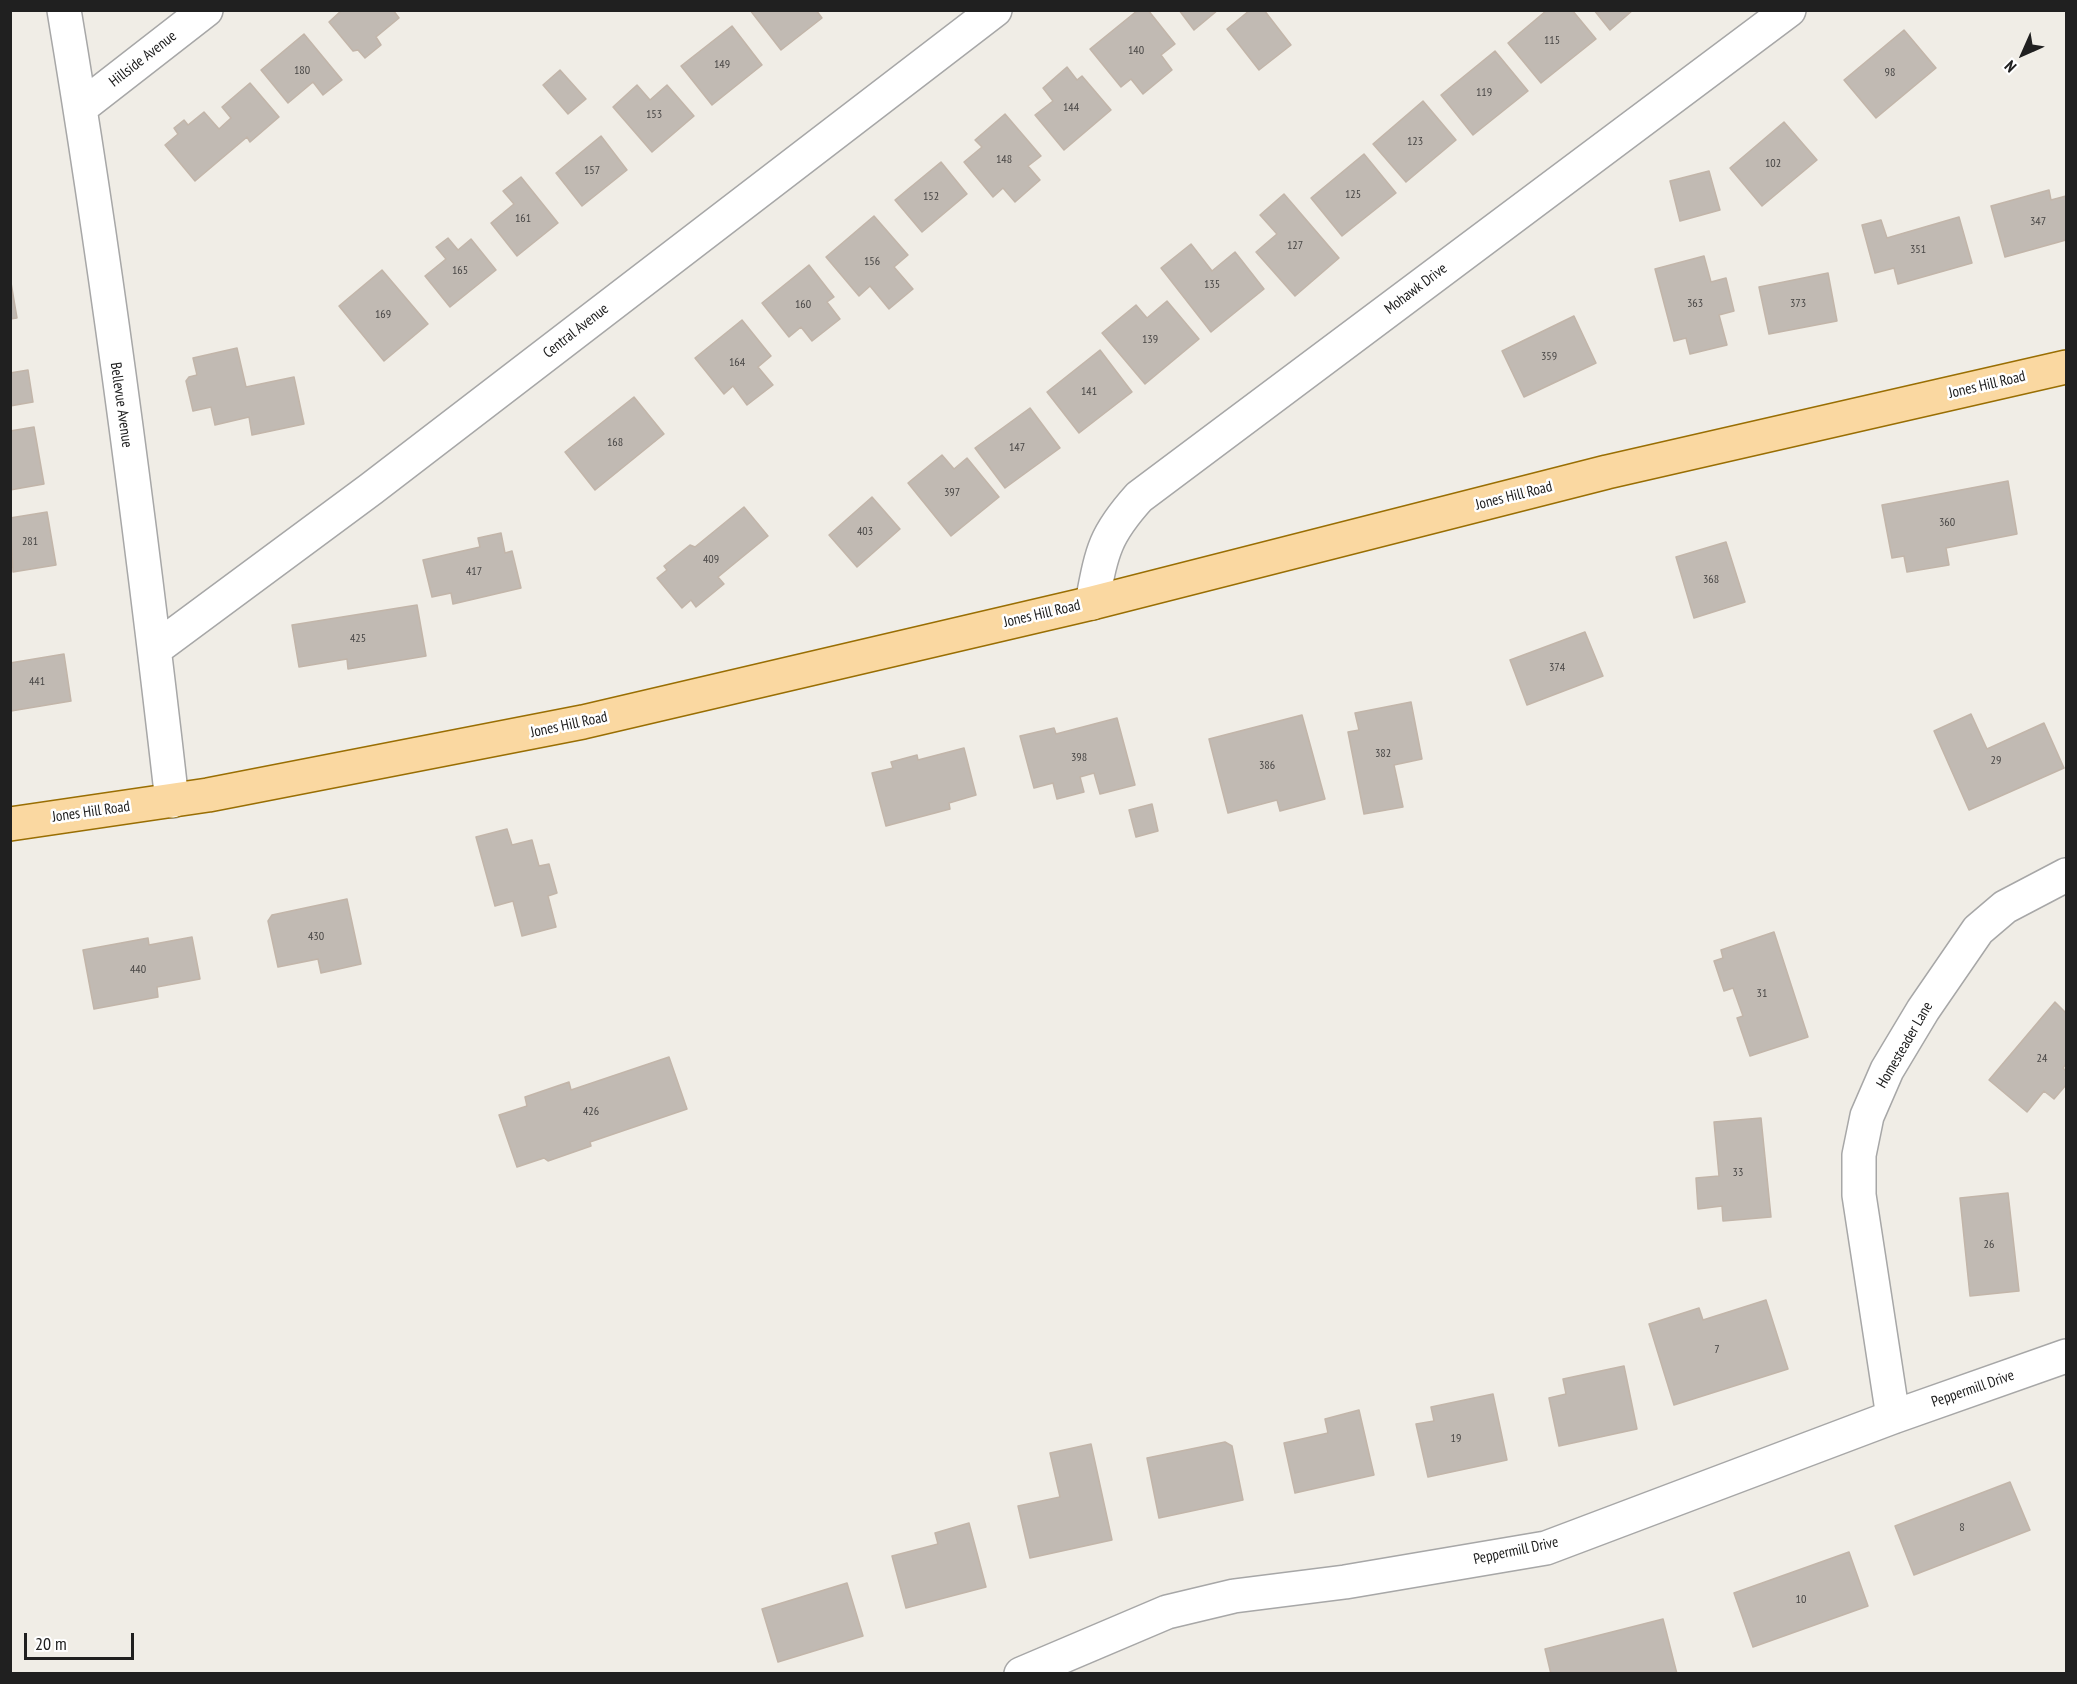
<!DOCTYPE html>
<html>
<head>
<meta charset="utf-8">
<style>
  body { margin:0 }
  #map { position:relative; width:2077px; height:1684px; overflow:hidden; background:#f0ede6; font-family:"PT Sans Narrow",sans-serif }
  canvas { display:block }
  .frame { position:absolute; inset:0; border:12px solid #202020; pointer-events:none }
  .north { position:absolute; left:1993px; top:24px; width:60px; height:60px; -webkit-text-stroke:4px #fff; paint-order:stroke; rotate:225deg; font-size:16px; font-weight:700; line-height:24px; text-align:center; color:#202020 }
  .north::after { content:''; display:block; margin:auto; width:21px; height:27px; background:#202020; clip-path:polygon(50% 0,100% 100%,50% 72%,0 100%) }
  .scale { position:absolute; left:24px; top:1633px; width:110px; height:27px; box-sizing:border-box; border:3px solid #202020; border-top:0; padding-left:8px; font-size:18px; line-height:21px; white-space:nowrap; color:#202020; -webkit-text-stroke:4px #fff; paint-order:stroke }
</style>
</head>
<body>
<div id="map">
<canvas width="2077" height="1684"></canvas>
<div class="frame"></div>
<div class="north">N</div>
<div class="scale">20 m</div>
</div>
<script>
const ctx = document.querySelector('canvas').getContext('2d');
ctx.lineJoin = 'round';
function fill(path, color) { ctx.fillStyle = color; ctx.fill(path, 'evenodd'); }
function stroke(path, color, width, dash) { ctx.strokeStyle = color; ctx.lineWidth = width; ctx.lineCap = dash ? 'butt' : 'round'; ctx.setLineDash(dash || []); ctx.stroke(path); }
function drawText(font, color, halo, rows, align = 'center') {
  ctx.font = font + ' "PT Sans Narrow",sans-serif'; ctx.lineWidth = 5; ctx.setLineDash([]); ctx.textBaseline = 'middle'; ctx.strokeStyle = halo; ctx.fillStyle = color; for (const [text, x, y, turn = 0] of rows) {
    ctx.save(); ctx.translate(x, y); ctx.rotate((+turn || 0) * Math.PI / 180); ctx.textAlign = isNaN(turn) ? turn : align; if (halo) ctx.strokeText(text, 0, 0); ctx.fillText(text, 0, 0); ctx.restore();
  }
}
const building = new Path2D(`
  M 342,10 L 393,10 L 399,18 L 376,37 L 381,45 L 365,58 L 358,50 L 353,51 L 329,22 Z
  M 750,10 L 816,10 L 822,18 L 781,50 Z
  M 1138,10 L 1148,10 L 1175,44 L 1161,55 L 1172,70 L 1143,94 L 1131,79 L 1121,87 L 1090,49 Z
  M 1179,10 L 1218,10 L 1194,30 Z
  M 1250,10 L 1264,10 L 1291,45 L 1259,70 L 1227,29 Z
  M 1547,10 L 1572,10 L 1596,39 L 1541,83 L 1508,43 Z
  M 1594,10 L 1633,10 L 1610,30 Z
  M 732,26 L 762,65 L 712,105 L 681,66 Z
  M 1904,30 L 1936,68 L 1876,118 L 1844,80 Z
  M 304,34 L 342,80 L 323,95 L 313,82 L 288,103 L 261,70 Z
  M 1495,51 L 1528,91 L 1473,135 L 1441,95 Z
  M 1067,67 L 1077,80 L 1082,76 L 1111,110 L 1064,150 L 1035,115 L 1053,101 L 1043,88 Z
  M 560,70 L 586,99 L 568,114 L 543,85 Z
  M 250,83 L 279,117 L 250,142 L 247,137 L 195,181 L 165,145 L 178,134 L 174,128 L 184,120 L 188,125 L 204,112 L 219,129 L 231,118 L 222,107 Z
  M 637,85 L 650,100 L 667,85 L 694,116 L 652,152 L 613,107 Z
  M 1423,101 L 1456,140 L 1406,182 L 1373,144 Z
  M 1005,114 L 1041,156 L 1028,166 L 1040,180 L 1015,202 L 1003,188 L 993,197 L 964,162 L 982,147 L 975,140 Z
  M 1784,122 L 1817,160 L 1762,206 L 1730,168 Z
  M 601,136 L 627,170 L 582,206 L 556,173 Z
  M 1364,154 L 1396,193 L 1342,236 L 1311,198 Z
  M 941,162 L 967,194 L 922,232 L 895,200 Z
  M 1709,171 L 1720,210 L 1680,221 L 1670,181 Z
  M 521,177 L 558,223 L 517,256 L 491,223 L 514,204 L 503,191 Z
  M 2049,190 L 2051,200 L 2066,196 L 2066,240 L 2005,257 L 1991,206 Z
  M 1284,194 L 1339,258 L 1295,296 L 1256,252 L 1277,234 L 1260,215 Z
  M 874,216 L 908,255 L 894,267 L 913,289 L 889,309 L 870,286 L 859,296 L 826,257 Z
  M 1959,217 L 1972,263 L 1898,284 L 1894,268 L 1875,273 L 1862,225 L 1881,220 L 1887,238 Z
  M 448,238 L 458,250 L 471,239 L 496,270 L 450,307 L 425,276 L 446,259 L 436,247 Z
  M 1191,244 L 1212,271 L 1235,252 L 1264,289 L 1211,332 L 1161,268 Z
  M 1704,256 L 1711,282 L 1726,278 L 1734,311 L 1719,315 L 1727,345 L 1690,354 L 1686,338 L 1674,341 L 1655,269 Z
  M 809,265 L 834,297 L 827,302 L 840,319 L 812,341 L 801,327 L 789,337 L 762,303 Z
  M 382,270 L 428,324 L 384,361 L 339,306 Z
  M 1828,273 L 1837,321 L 1769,334 L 1759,287 Z
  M 10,277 L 17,318 L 10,319 Z
  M 1167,301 L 1199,339 L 1145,384 L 1102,333 L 1136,305 L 1147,318 Z
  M 1574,316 L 1596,363 L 1524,397 L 1502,351 Z
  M 742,320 L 771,356 L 758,367 L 773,385 L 747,405 L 733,386 L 724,394 L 695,358 Z
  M 237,348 L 246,387 L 294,377 L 304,424 L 252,435 L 249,417 L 215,425 L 211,407 L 193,411 L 186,381 L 189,377 L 197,375 L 193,358 Z
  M 1100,350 L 1132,392 L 1079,433 L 1047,392 Z
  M 28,370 L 33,402 L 10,406 L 10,373 Z
  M 634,397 L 664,434 L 595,490 L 565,452 Z
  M 1030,408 L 1060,448 L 1005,488 L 975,448 Z
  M 34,427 L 44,484 L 10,490 L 10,431 Z
  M 942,455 L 954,469 L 967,458 L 999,497 L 951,536 L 908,483 Z
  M 2008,481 L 2017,534 L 1946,548 L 1949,565 L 1907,572 L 1904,556 L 1892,558 L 1882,505 Z
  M 872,497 L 900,529 L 857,567 L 829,535 Z
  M 744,507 L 768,536 L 718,577 L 724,584 L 696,607 L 691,600 L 682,608 L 657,578 L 667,570 L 664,566 L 690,545 L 695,547 Z
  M 47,512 L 56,565 L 13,572 L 10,518 Z
  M 501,533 L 505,553 L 512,551 L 521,588 L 453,604 L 451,593 L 432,597 L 423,560 L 480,547 L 478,538 Z
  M 1726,542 L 1745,602 L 1694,618 L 1676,557 Z
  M 417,605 L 426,656 L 348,669 L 347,659 L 299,667 L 292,625 Z
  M 1585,632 L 1603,676 L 1527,705 L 1510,660 Z
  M 64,654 L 71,701 L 11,711 L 10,663 Z
  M 1411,702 L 1422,759 L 1394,765 L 1403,807 L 1364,814 L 1348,732 L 1359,730 L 1355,713 Z
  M 1971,714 L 1987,749 L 2044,723 L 2064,768 L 1969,810 L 1934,731 Z
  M 1302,715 L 1325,799 L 1280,811 L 1277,800 L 1228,813 L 1209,739 Z
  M 1117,718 L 1135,785 L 1100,794 L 1094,773 L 1080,777 L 1084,792 L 1057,799 L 1053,783 L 1034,788 L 1020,736 L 1054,728 L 1056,734 Z
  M 964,748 L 976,795 L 949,803 L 950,809 L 886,826 L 872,773 L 893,768 L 891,762 L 917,755 L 918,760 Z
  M 1152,804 L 1158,831 L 1136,837 L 1129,810 Z
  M 507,829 L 512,845 L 532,840 L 539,866 L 549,864 L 557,893 L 548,896 L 556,927 L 522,936 L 513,901 L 495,906 L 476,837 Z
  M 347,899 L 361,964 L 321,973 L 318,959 L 278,967 L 268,921 L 272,915 Z
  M 1774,932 L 1808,1037 L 1750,1056 L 1737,1018 L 1743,1016 L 1733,988 L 1724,991 L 1714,961 L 1723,958 L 1721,950 Z
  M 192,937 L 200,979 L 157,987 L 158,997 L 94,1009 L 83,950 L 148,938 L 149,945 Z
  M 2055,1002 L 2066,1013 L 2066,1064 L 2063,1068 L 2066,1071 L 2066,1085 L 2054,1099 L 2044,1091 L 2027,1112 L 1989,1080 Z
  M 669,1057 L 687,1109 L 590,1142 L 591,1146 L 548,1161 L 544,1158 L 517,1167 L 499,1115 L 527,1106 L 525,1097 L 569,1082 L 571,1090 Z
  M 1761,1118 L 1771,1217 L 1723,1221 L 1722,1206 L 1698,1209 L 1696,1178 L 1719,1176 L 1714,1122 Z
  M 2008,1193 L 2019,1291 L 1970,1296 L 1960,1198 Z
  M 1766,1300 L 1788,1369 L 1674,1405 L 1649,1324 L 1699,1308 L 1703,1320 Z
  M 1624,1366 L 1637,1429 L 1559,1446 L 1549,1398 L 1566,1394 L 1563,1379 Z
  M 1493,1394 L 1507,1460 L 1428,1477 L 1416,1424 L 1434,1421 L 1431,1407 Z
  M 1359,1410 L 1374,1475 L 1295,1493 L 1284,1443 L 1328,1433 L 1325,1419 Z
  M 1225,1442 L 1232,1446 L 1243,1500 L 1159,1518 L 1147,1458 Z
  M 1091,1444 L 1112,1540 L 1030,1558 L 1018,1506 L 1060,1497 L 1050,1453 Z
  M 2010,1482 L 2030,1530 L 1914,1575 L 1895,1526 Z
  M 969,1523 L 986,1587 L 906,1608 L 892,1556 L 938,1544 L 935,1533 Z
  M 1849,1552 L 1868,1606 L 1753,1647 L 1734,1593 Z
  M 847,1583 L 863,1636 L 778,1662 L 762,1609 Z
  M 1663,1619 L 1677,1674 L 1551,1674 L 1545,1649 Z`);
fill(building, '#c1bab3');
stroke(building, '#c2b5a9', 1.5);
const minor = new Path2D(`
  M 64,10 C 108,273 142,537 172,801
  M 80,108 L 206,10
  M 1092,603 C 1102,551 1104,536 1139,497 L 1789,10
  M 155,649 L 371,489 L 995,10
  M 1893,1417 L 1859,1195 L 1859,1155 L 1867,1116 L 1887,1070 L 1923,1010 L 1978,930 L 2005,907 L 2066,875
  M 1021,1674 L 1167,1612 L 1234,1596 L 1345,1582 L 1546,1548 L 1893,1417 L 2066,1356`);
const major = new Path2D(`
  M 10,824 L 208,795 L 583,722 L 1092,603 L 1607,472 L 2066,367`);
stroke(minor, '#a7a7a7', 36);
stroke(major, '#996e03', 36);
stroke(minor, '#fff', 33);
stroke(major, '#fad8a1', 33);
drawText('12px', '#484645', null, [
  ["115",1552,41],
  ["140",1136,51],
  ["149",722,65],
  ["180",302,71],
  ["98",1890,73],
  ["119",1484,93],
  ["144",1071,108],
  ["153",654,115],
  ["123",1415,142],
  ["148",1004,160],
  ["102",1773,164],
  ["157",592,171],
  ["125",1353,195],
  ["152",931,197],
  ["161",523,219],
  ["347",2038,222],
  ["127",1295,246],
  ["351",1918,250],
  ["156",872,262],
  ["165",460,271],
  ["135",1212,285],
  ["363",1695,304],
  ["373",1798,304],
  ["160",803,305],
  ["169",383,315],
  ["139",1150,340],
  ["359",1549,357],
  ["164",737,363],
  ["141",1089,392],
  ["168",615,443],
  ["147",1017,448],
  ["397",952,493],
  ["360",1947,523],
  ["403",865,532],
  ["281",30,542],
  ["409",711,560],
  ["417",474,572],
  ["368",1711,580],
  ["425",358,639],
  ["374",1557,668],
  ["441",37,682],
  ["382",1383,754],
  ["398",1079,758],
  ["29",1996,761],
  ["386",1267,766],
  ["430",316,937],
  ["440",138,970],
  ["31",1762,994],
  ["24",2042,1059],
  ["426",591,1112],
  ["33",1738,1173],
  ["26",1989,1245],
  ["7",1717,1350],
  ["19",1456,1439],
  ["8",1962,1528],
  ["10",1801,1600]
]);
drawText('15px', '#202020', '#fff', [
  ["Hillside Avenue",143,59,-38],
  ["Mohawk Drive",1416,289,-37],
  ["Central Avenue",576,331,-38],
  ["Jones Hill Road",1987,385,-13],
  ["Bellevue Avenue",121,405,82],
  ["Jones Hill Road",1514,496,-14],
  ["Jones Hill Road",1042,614,-13],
  ["Jones Hill Road",569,725,-12],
  ["Jones Hill Road",91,812,-8],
  ["Homesteader Lane",1905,1045,-60],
  ["Peppermill Drive",1973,1389,-19],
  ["Peppermill Drive",1516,1551,-12]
]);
</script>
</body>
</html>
